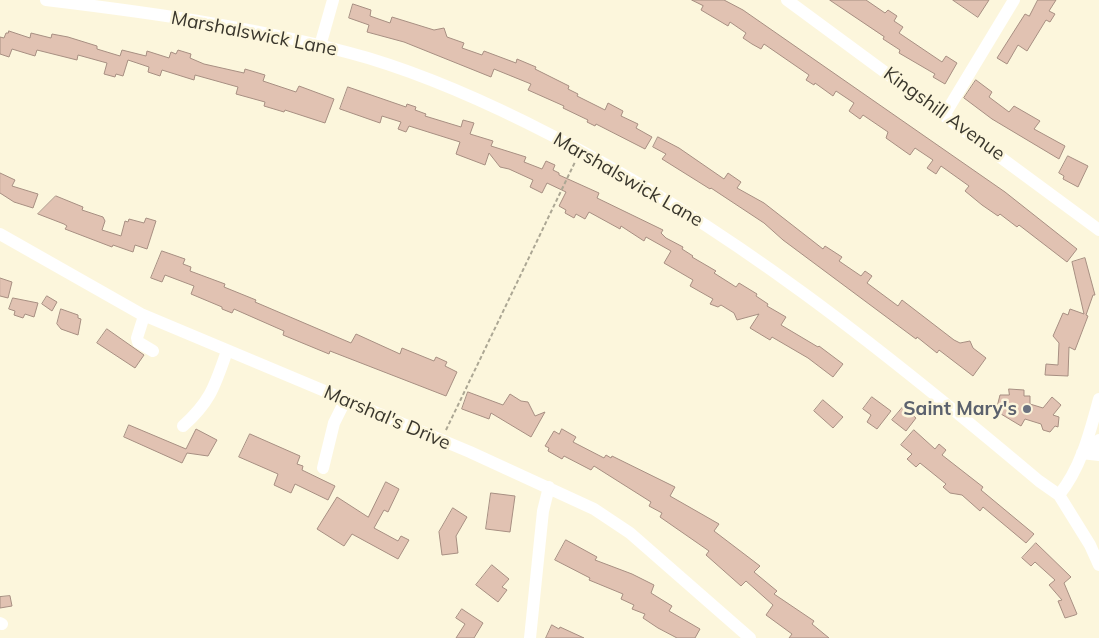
<!DOCTYPE html>
<html>
<head>
<meta charset="utf-8">
<style>
  body { margin:0 }
  canvas { display:block; background:#fcf6dc }
</style>
</head>
<body>
<canvas width="1099" height="638"></canvas>
<script>
const ctx = document.querySelector('canvas').getContext('2d');
ctx.lineJoin = 'round';
function fill(path, color) { ctx.fillStyle = color; ctx.fill(path, 'evenodd'); }
function stroke(path, color, width, dash) { ctx.strokeStyle = color; ctx.lineWidth = width; ctx.lineCap = dash ? 'butt' : 'round'; ctx.setLineDash(dash || []); ctx.stroke(path); }
function drawText(font, color, halo, rows, align = 'center') {
  ctx.font = font + ' Mulish,sans-serif'; ctx.lineWidth = 5; ctx.setLineDash([]); ctx.textBaseline = 'middle'; ctx.strokeStyle = halo; ctx.fillStyle = color; for (const [text, x, y, turn = 0] of rows) {
    ctx.save(); ctx.translate(x, y); ctx.rotate((+turn || 0) * Math.PI / 180); ctx.textAlign = isNaN(turn) ? turn : align; if (halo) ctx.strokeText(text, 0, 0); ctx.fillText(text, 0, 0); ctx.restore();
  }
}
const building = new Path2D(`
  M 692,0 L 724,0 L 743,10 L 1005,192 L 1077,249 L 1067,262 L 1019,225 L 1017,227 L 1000,214 L 998,216 L 982,205 L 965,191 L 969,186 L 941,166 L 936,174 L 927,168 L 933,160 L 915,148 L 910,155 L 886,138 L 888,132 L 863,115 L 860,119 L 849,111 L 854,103 L 836,91 L 833,96 L 815,83 L 814,85 L 806,80 L 809,75 L 764,44 L 761,49 L 752,44 L 743,38 L 746,33 L 730,22 L 728,26 L 701,10 L 703,6 Z
  M 830,0 L 866,0 L 885,13 L 888,10 L 897,16 L 894,21 L 903,27 L 899,33 L 942,62 L 946,56 L 957,63 L 945,84 L 933,77 L 935,74 L 899,53 L 900,50 L 883,39 L 884,37 Z
  M 953,0 L 989,0 L 978,17 Z
  M 1038,0 L 1056,0 L 1049,11 L 1055,14 L 1050,22 L 1046,20 L 1027,51 L 1018,45 L 1007,64 L 997,58 L 1025,14 L 1029,16 Z
  M 353,4 L 371,10 L 370,16 L 390,23 L 392,17 L 434,30 L 444,28 L 447,37 L 464,43 L 462,48 L 482,55 L 484,51 L 516,63 L 517,59 L 536,67 L 535,69 L 569,86 L 568,89 L 578,94 L 577,96 L 605,110 L 608,103 L 623,111 L 621,116 L 638,124 L 636,128 L 652,137 L 645,149 L 596,124 L 595,126 L 587,122 L 588,120 L 563,108 L 564,106 L 528,90 L 531,84 L 494,69 L 491,77 L 404,42 L 367,32 L 369,25 L 349,18 Z
  M 9,31 L 30,38 L 31,33 L 51,38 L 52,34 L 68,37 L 97,46 L 97,49 L 120,56 L 122,50 L 146,56 L 147,51 L 169,58 L 171,52 L 176,54 L 178,50 L 191,54 L 190,58 L 204,64 L 244,73 L 245,69 L 265,75 L 263,81 L 296,92 L 299,86 L 334,99 L 325,123 L 285,110 L 284,112 L 264,106 L 265,102 L 236,94 L 238,87 L 195,75 L 194,80 L 162,70 L 160,76 L 148,72 L 149,67 L 128,60 L 123,76 L 116,74 L 115,77 L 104,74 L 107,63 L 78,55 L 77,60 L 37,50 L 35,56 L 12,49 L 9,57 L 0,54 L 0,37 L 4,38 L 6,33 L 8,33 Z
  M 976,80 L 992,92 L 989,97 L 1009,112 L 1014,106 L 1040,121 L 1034,129 L 1065,146 L 1059,159 L 992,119 L 964,98 Z
  M 348,87 L 406,107 L 407,104 L 416,107 L 415,110 L 426,114 L 425,116 L 461,127 L 463,120 L 474,123 L 470,134 L 493,141 L 491,146 L 526,157 L 524,162 L 542,169 L 546,161 L 555,165 L 553,170 L 559,173 L 559,175 L 599,193 L 597,198 L 663,230 L 661,233 L 666,238 L 683,247 L 682,249 L 693,256 L 692,257 L 716,271 L 714,273 L 736,287 L 739,283 L 757,294 L 756,296 L 768,304 L 767,306 L 786,317 L 781,325 L 818,347 L 819,346 L 843,364 L 833,377 L 808,358 L 772,337 L 770,340 L 750,328 L 759,314 L 737,320 L 734,313 L 721,305 L 718,307 L 710,304 L 713,299 L 690,286 L 693,280 L 664,263 L 671,251 L 646,237 L 644,241 L 621,226 L 620,229 L 589,212 L 585,219 L 576,214 L 574,218 L 565,213 L 566,210 L 559,206 L 566,192 L 547,183 L 542,193 L 530,187 L 533,180 L 509,169 L 500,167 L 489,153 L 485,165 L 456,154 L 460,142 L 409,126 L 406,132 L 398,129 L 401,122 L 382,116 L 380,123 L 340,109 Z
  M 658,137 L 679,148 L 724,179 L 728,173 L 741,182 L 737,188 L 764,203 L 823,249 L 825,246 L 842,257 L 839,261 L 861,276 L 865,271 L 872,276 L 867,283 L 898,306 L 902,300 L 954,340 L 960,343 L 970,341 L 973,348 L 986,358 L 973,376 L 939,350 L 937,353 L 917,337 L 916,339 L 783,240 L 764,223 L 711,188 L 710,189 L 662,159 L 666,154 L 653,147 Z
  M 1068,156 L 1088,166 L 1078,187 L 1063,179 L 1064,176 L 1059,173 Z
  M 0,173 L 15,180 L 12,186 L 38,194 L 33,208 L 14,202 L 0,193 Z
  M 56,196 L 83,207 L 82,210 L 103,217 L 105,221 L 102,230 L 121,236 L 125,221 L 128,222 L 129,219 L 144,223 L 146,218 L 156,221 L 147,249 L 135,245 L 133,252 L 113,245 L 112,247 L 65,229 L 67,226 L 64,224 L 38,214 Z
  M 162,251 L 185,259 L 183,264 L 191,267 L 190,271 L 225,284 L 224,287 L 256,300 L 255,302 L 351,343 L 356,334 L 400,354 L 402,348 L 434,361 L 436,357 L 447,362 L 445,366 L 457,372 L 446,396 L 330,351 L 329,354 L 283,335 L 284,331 L 234,309 L 232,313 L 222,309 L 222,307 L 191,294 L 194,286 L 165,275 L 162,282 L 151,278 Z
  M 1085,258 L 1095,295 L 1093,295 L 1086,315 L 1088,316 L 1075,350 L 1069,347 L 1068,376 L 1045,375 L 1046,364 L 1058,365 L 1059,343 L 1053,336 L 1063,313 L 1068,315 L 1070,309 L 1084,314 L 1072,262 Z
  M 0,278 L 12,282 L 8,298 L 0,296 Z
  M 47,296 L 57,302 L 52,311 L 42,304 Z
  M 13,298 L 38,303 L 34,317 L 25,314 L 23,318 L 14,315 L 15,311 L 9,309 Z
  M 61,309 L 78,315 L 78,318 L 81,319 L 78,335 L 61,329 L 57,324 Z
  M 107,329 L 144,355 L 135,368 L 97,343 Z
  M 1009,389 L 1024,390 L 1024,396 L 1030,396 L 1030,404 L 1043,408 L 1052,397 L 1061,405 L 1053,415 L 1059,417 L 1058,427 L 1055,426 L 1050,432 L 1043,430 L 1041,424 L 1025,419 L 1021,426 L 996,411 L 1000,395 L 1009,395 Z
  M 468,392 L 503,405 L 510,394 L 521,401 L 528,402 L 535,416 L 545,412 L 531,437 L 491,413 L 489,419 L 462,409 Z
  M 872,397 L 891,411 L 877,429 L 867,422 L 871,415 L 863,409 Z
  M 823,400 L 843,417 L 833,428 L 814,411 Z
  M 903,407 L 916,418 L 906,431 L 892,420 Z
  M 129,425 L 186,449 L 196,429 L 217,440 L 208,456 L 187,453 L 182,463 L 124,437 Z
  M 562,429 L 576,437 L 573,442 L 604,458 L 606,455 L 611,458 L 612,456 L 675,487 L 670,496 L 719,524 L 714,531 L 760,566 L 754,572 L 777,591 L 774,594 L 814,621 L 812,624 L 829,638 L 789,638 L 792,634 L 766,615 L 773,605 L 746,581 L 741,586 L 706,555 L 709,551 L 660,517 L 662,513 L 649,506 L 651,502 L 594,466 L 591,470 L 564,456 L 562,459 L 548,451 L 549,448 L 545,446 L 554,431 L 559,434 Z
  M 914,430 L 935,449 L 939,444 L 946,450 L 942,455 L 983,487 L 981,490 L 1034,534 L 1026,543 L 983,507 L 980,511 L 962,495 L 950,493 L 943,487 L 946,484 L 920,463 L 916,467 L 907,459 L 912,454 L 901,445 Z
  M 250,434 L 300,456 L 297,464 L 303,466 L 302,470 L 335,486 L 328,500 L 295,484 L 291,493 L 274,485 L 278,474 L 239,457 Z
  M 386,482 L 399,489 L 388,512 L 384,510 L 374,528 L 398,541 L 401,536 L 409,540 L 398,559 L 352,534 L 344,546 L 317,529 L 337,497 L 368,517 Z
  M 491,493 L 515,496 L 510,532 L 486,529 Z
  M 453,508 L 467,517 L 456,536 L 458,553 L 442,555 L 439,532 Z
  M 566,540 L 597,557 L 595,560 L 632,574 L 654,585 L 651,593 L 672,606 L 669,611 L 700,629 L 695,638 L 677,638 L 658,628 L 643,618 L 645,614 L 632,609 L 634,605 L 621,599 L 623,594 L 589,580 L 590,578 L 555,560 Z
  M 1036,543 L 1071,577 L 1064,583 L 1077,614 L 1075,615 L 1065,618 L 1058,601 L 1062,600 L 1049,585 L 1055,580 L 1035,562 L 1031,566 L 1022,558 Z
  M 492,565 L 509,579 L 502,587 L 507,590 L 498,602 L 476,585 Z
  M 10,596 L 12,606 L 0,608 L 0,597 Z
  M 462,609 L 483,623 L 474,638 L 456,638 L 465,624 L 456,618 Z
  M 552,625 L 559,629 L 560,627 L 584,638 L 546,638 Z`);
fill(building, '#e1c2b2');
stroke(building, '#a78f82', 1);
stroke(new Path2D(`
  M 446,430 L 575,162`), '#aca794', 2, [4, 2.5]);
stroke(new Path2D(`
  M 46,0 C 154,13 263,28 368,58 C 431,77 493,105 551,135 C 729,226 886,352 1039,481 L 1059,495 L 1090,545 L 1099,565
  M 787,0 L 1099,230
  M 320,46 L 333,0
  M 945,114 L 1014,0
  M 0,234 L 141,314 L 470,452 L 594,509 L 630,533 L 750,638
  M 144,316 L 137,338 L 138,342 L 153,351
  M 183,426 C 211,401 215,385 227,351
  M 1082,453 L 1099,455
  M 1095,454 L 1099,440
  M 323,468 L 334,423 L 345,401
  M 1059,495 C 1081,468 1090,432 1099,399
  M 0,623 L 2,624
  M 530,638 L 543,511 L 549,487`), '#fff', 12);
for (const [x, y, r, color] of [
  [1027,409,5,"#6b7280"]
]) { const dot = new Path2D(); dot.arc(x, y, r, 0, 2 * Math.PI); ctx.fillStyle = color; ctx.fill(dot); stroke(dot, '#fcf6dc', 2); }
drawText('19px', '#39362c', '#fcf6dc', [
  ["Marshalswick Lane",254,34,11],
  ["Kingshill Avenue",944,114,36],
  ["Marshalswick Lane",628,180,30],
  ["Marshal's Drive",387,418,23]
]);
drawText('bold 19px', '#5b616d', '#fcf6dc', [
  ["Saint Mary's",1017,409]
], 'right');
</script>
</body>
</html>
